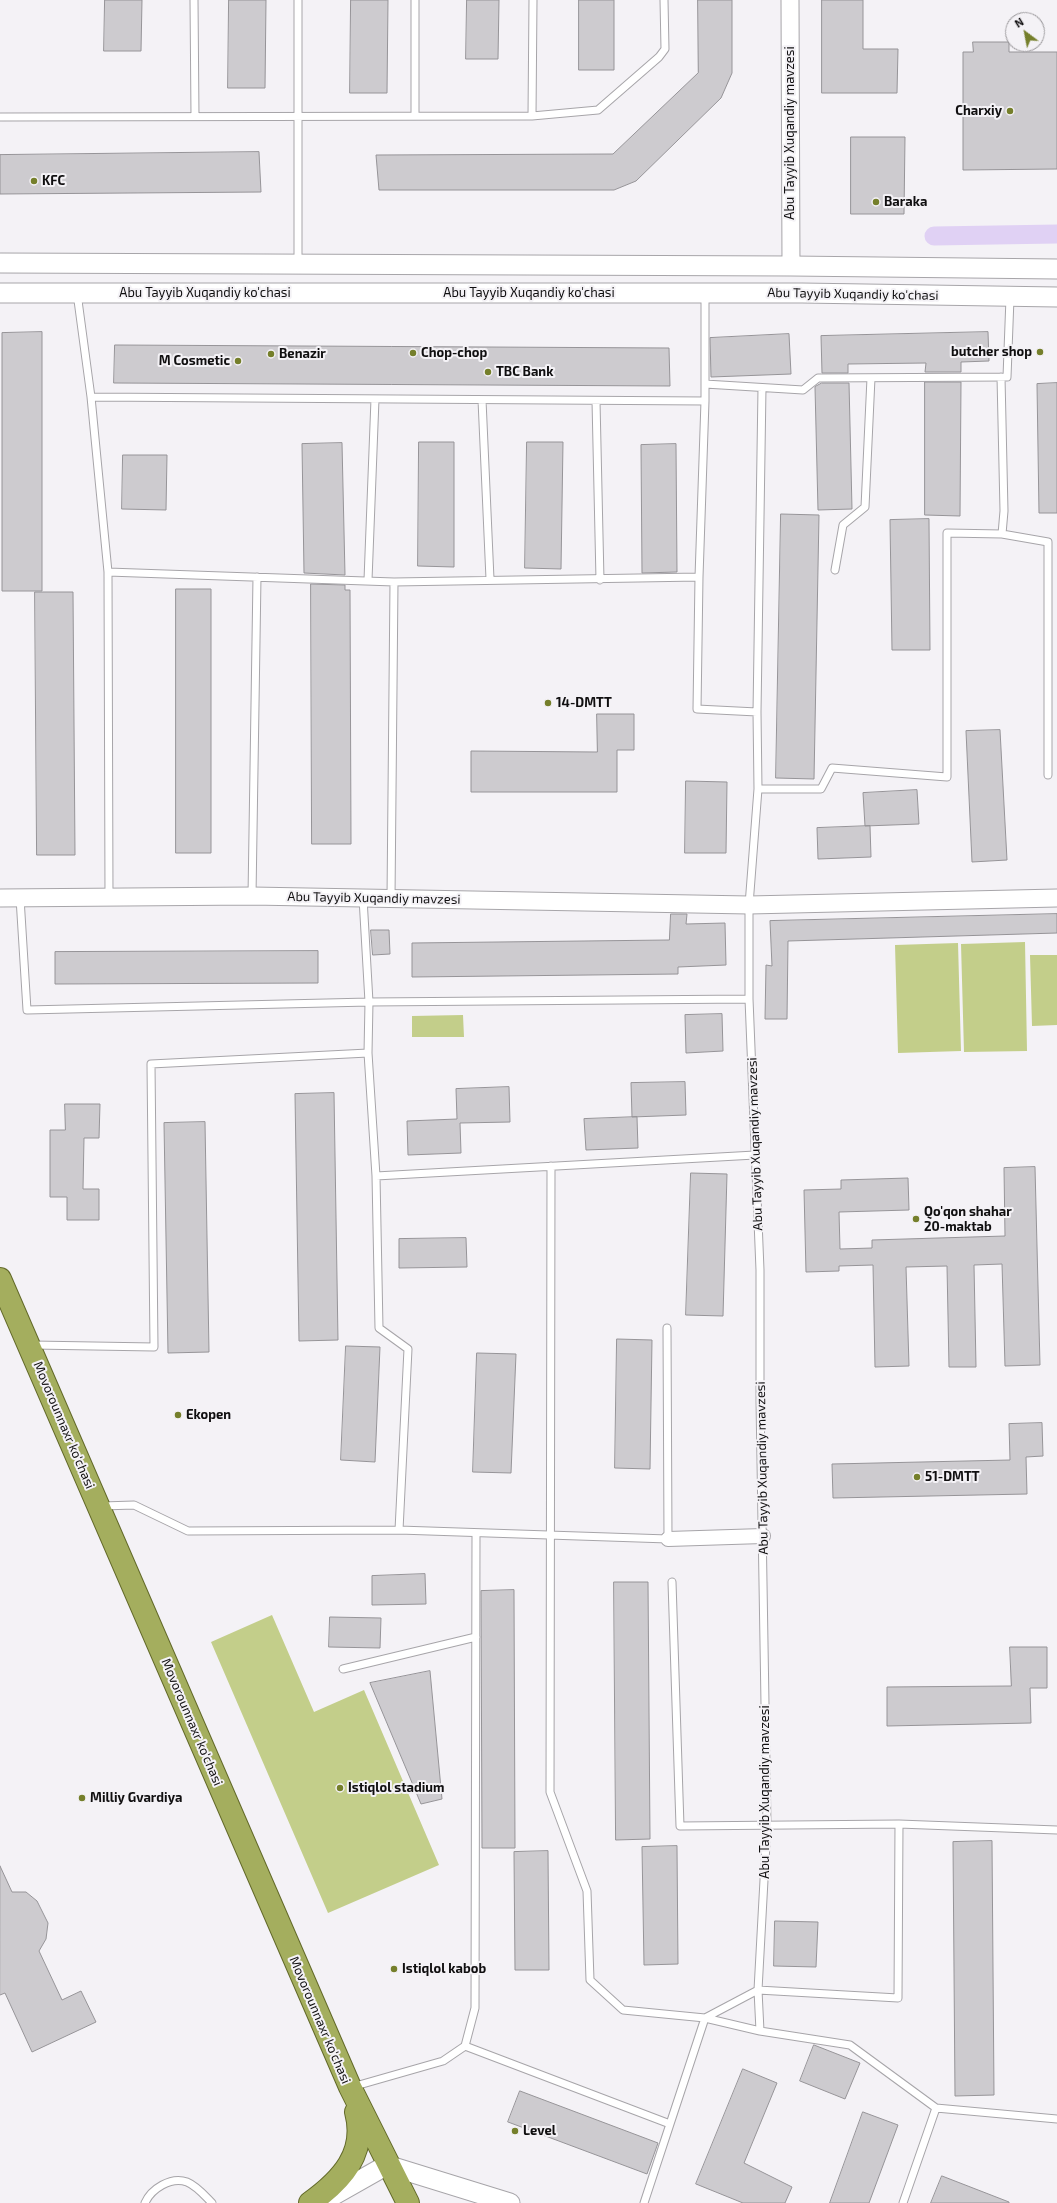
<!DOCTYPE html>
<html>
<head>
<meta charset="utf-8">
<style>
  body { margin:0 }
  #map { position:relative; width:1057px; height:2203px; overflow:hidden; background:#f4f2f6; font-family:"Exo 2",sans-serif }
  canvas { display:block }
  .north { position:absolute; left:1005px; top:12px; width:40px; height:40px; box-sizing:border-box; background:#f4f2f6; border:1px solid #99979a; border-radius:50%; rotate:328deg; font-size:11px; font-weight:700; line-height:16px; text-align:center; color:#100f10 }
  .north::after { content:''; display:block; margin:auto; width:14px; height:18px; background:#757f2b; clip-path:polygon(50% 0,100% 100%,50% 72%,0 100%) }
</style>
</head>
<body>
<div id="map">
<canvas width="1057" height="2203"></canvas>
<div class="north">N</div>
</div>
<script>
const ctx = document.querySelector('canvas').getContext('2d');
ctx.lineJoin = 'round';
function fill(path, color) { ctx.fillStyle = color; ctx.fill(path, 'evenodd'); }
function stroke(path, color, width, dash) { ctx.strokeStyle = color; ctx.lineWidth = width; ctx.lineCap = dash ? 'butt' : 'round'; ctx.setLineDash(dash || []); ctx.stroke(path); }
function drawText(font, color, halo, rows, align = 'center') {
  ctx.font = font + ' "Exo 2",sans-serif'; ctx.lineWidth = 4; ctx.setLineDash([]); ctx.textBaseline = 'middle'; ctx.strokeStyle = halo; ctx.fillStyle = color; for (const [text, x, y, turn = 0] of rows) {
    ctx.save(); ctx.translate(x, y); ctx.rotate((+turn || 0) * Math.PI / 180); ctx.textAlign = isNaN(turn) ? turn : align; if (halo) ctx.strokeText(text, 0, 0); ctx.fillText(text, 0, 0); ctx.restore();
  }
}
fill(new Path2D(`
  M 1025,942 L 1027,1051 L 964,1052 L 961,944 Z
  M 958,943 L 961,1051 L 898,1053 L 895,945 Z
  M 1057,955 L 1057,1025 L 1032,1026 L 1030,955 Z
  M 463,1015 L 464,1037 L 412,1037 L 412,1016 Z
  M 272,1615 L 314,1712 L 364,1690 L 439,1865 L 328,1913 L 211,1642 Z`), '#c3ce8a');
stroke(new Path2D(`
  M 934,236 L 1057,234`), '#e0d1f4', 19);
const building = new Path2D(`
  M 105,0 L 142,0 L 141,51 L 104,51 Z
  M 229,0 L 266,0 L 265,88 L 228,88 Z
  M 351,0 L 388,0 L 387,93 L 350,93 Z
  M 467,0 L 499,0 L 498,59 L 466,59 Z
  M 579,0 L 614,0 L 614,70 L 579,70 Z
  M 698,0 L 732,0 L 732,73 L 721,98 L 636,181 L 614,190 L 379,190 L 376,155 L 613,154 L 698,73 Z
  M 822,0 L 863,0 L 863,49 L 898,49 L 897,93 L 822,93 Z
  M 973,42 L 1009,42 L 1009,52 L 1057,52 L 1057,169 L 963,170 L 963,52 L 973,52 Z
  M 851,137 L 905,137 L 904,214 L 851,214 Z
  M 259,152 L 261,192 L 0,194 L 0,155 Z
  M 42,332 L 42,591 L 2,591 L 2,333 Z
  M 988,332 L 989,361 L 961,362 L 961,372 L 925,372 L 926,363 L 848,364 L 848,373 L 822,373 L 821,336 Z
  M 789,334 L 791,374 L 711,377 L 710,338 Z
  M 115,345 L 669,348 L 670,386 L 114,383 Z
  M 925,382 L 961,382 L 960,516 L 925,515 Z
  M 822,383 L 849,383 L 852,509 L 818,510 L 815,387 Z
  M 1057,383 L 1057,513 L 1039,513 L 1037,384 Z
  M 419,442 L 454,442 L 454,567 L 418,566 Z
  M 527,442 L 563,442 L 561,569 L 525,568 Z
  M 342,443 L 345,575 L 304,573 L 302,444 Z
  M 676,444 L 677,572 L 642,573 L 641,445 Z
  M 123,455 L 167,455 L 166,510 L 122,509 Z
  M 781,514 L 819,515 L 814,779 L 776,778 Z
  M 929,519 L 930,650 L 892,650 L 890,520 Z
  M 311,584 L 345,585 L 345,590 L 350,590 L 351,844 L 312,844 Z
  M 176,589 L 211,589 L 211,853 L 176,853 Z
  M 35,592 L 73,592 L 75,855 L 37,855 Z
  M 597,714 L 634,714 L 634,750 L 617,750 L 617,792 L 471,792 L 471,751 L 597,752 Z
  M 1000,730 L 1007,860 L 972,862 L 966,731 Z
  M 686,781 L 727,782 L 726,853 L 685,853 Z
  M 917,790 L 919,824 L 865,826 L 863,793 Z
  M 870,826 L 871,857 L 818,859 L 817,828 Z
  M 671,914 L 687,914 L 686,924 L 725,923 L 726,965 L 678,967 L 678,974 L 412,977 L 412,943 L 669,940 Z
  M 1057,914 L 1057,933 L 788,941 L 787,1019 L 765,1019 L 766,965 L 772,966 L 770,921 Z
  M 371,930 L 389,930 L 390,954 L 373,955 Z
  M 318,951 L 318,983 L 55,984 L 55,952 Z
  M 722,1014 L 723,1051 L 686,1053 L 685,1015 Z
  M 685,1082 L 686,1115 L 632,1117 L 631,1083 Z
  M 509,1087 L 510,1122 L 460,1123 L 461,1153 L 408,1155 L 407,1121 L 457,1119 L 456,1089 Z
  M 334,1093 L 338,1340 L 299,1341 L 295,1094 Z
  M 65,1104 L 100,1104 L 99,1138 L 84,1138 L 83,1189 L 99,1189 L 99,1220 L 67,1220 L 67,1197 L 50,1197 L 50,1130 L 65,1130 Z
  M 637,1117 L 638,1148 L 586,1150 L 584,1119 Z
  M 205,1122 L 209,1352 L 168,1353 L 164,1123 Z
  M 1035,1167 L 1040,1365 L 1005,1366 L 1002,1264 L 974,1265 L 976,1367 L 949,1367 L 947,1266 L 906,1267 L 909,1366 L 875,1367 L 873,1265 L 839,1266 L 839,1271 L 806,1272 L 804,1190 L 841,1189 L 841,1180 L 908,1178 L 909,1210 L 839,1212 L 840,1249 L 872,1248 L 872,1240 L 1005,1236 L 1004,1168 Z
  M 691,1173 L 727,1174 L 723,1316 L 686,1315 Z
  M 466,1238 L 467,1267 L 399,1268 L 399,1239 Z
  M 617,1339 L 652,1340 L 650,1469 L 615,1468 Z
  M 346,1346 L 380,1347 L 375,1462 L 341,1460 Z
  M 477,1353 L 516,1354 L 511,1473 L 473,1472 Z
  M 1042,1423 L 1043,1456 L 1026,1457 L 1027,1494 L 833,1498 L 832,1464 L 1010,1460 L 1009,1424 Z
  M 425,1574 L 426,1604 L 372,1605 L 372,1576 Z
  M 614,1582 L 648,1582 L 650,1839 L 616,1840 Z
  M 514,1590 L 515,1848 L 482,1848 L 481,1591 Z
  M 330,1617 L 381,1618 L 380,1648 L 329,1647 Z
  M 1010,1647 L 1047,1647 L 1047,1688 L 1030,1688 L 1031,1723 L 887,1726 L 887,1687 L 1011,1686 Z
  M 430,1671 L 442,1799 L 421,1804 L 370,1683 Z
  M 992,1841 L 994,2095 L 955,2096 L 953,1842 Z
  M 677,1846 L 678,1964 L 644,1965 L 642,1847 Z
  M 548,1851 L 549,1970 L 515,1970 L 514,1852 Z
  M 0,1866 L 12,1892 L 26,1892 L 37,1901 L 48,1923 L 46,1939 L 39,1951 L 62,2000 L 81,1991 L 96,2022 L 32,2052 L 5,1993 L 0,1995 Z
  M 775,1921 L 818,1922 L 816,1967 L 774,1966 Z
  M 814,2045 L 860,2063 L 845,2099 L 800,2081 Z
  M 743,2069 L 777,2083 L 744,2163 L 792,2187 L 785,2203 L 743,2203 L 696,2184 Z
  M 520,2091 L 658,2143 L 647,2174 L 508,2122 Z
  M 863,2112 L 898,2125 L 869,2203 L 830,2203 Z
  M 942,2176 L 1009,2202 L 1009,2203 L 931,2203 Z`);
fill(building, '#cdcbcf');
stroke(building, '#969498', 1);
const service = new Path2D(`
  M 194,0 L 195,116
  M 298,0 L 298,264
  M 415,116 L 415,0
  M 532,116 L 533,0
  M 0,117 L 532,116 L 598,110 L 659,57 L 665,49 L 664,0
  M 77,293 L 91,397 L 108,572 L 109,897
  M 1001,377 L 1004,511 L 1002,534 L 1048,542 L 1048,775
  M 705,384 L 803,390 L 818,378 L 1007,377 L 1010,298
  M 91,397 L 705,401
  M 482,400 L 490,579
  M 596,401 L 600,580
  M 835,570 L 843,525 L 865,507 L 871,378
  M 108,572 L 394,582 L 699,577 L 705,401 L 705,295
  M 699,577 L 697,709 L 757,712 L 758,789
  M 368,580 L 375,399
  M 757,712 L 762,388
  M 252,896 L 257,577
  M 20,898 L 27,1010 L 369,1002 L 749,999
  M 391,898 L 394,582
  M 551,1166 L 550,1792 L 587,1891 L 590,1980 L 623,2010 L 705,2018 L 758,1990 L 898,1998 L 899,1824
  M 376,1176 L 755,1155
  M 33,1345 L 154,1347 L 151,1064 L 368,1053
  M 102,1506 L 134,1505 L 188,1531 L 399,1530 L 408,1349 L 379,1328 L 376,1176 L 368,1053 L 369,1002 L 363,898
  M 399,1530 L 668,1539 L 667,1328
  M 672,1582 L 680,1826 L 899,1824 L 1057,1830
  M 343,1669 L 476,1637
  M 760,2031 L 758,1990 L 767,1825 L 760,1401 L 760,1270 L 749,999 L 749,905 L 758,789 L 821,789 L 832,768 L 947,777 L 947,533 L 1002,534
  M 465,2046 L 670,2124 L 705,2018 L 760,2031 L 850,2045 L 936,2108
  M 352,2087 L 443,2061 L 465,2046 L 475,2008 L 476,1533
  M 145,2203 C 151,2189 171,2176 187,2182 C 197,2186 205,2196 212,2203
  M 644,2203 L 670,2124
  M 903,2203 L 936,2108 L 1057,2119`);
const minor = new Path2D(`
  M 668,1539 L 763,1536`);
const tertiary = new Path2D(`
  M 790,0 L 791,266
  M 0,898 L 252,896 L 749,905 L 1057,898`);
const secondary = new Path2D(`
  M 0,263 L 791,266 L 1057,269
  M 0,293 L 802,293 L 1057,297
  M 320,2203 L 387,2165 L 510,2203`);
const trunk = new Path2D(`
  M 0,1279 L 350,2087 L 408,2203
  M 310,2203 C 342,2180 367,2153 356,2112`);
stroke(service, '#a7a5a9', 9);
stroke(minor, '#a7a5a9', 16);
stroke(tertiary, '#a7a5a9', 19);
stroke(secondary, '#a7a5a9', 21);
stroke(trunk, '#626929', 24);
stroke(service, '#fff', 7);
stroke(minor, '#fff', 14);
stroke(tertiary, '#fff', 17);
stroke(secondary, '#fff', 19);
stroke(trunk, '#a4ae5e', 22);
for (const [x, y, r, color] of [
  [1010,111,4,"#757f2b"],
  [34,181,4,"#757f2b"],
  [876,202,4,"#757f2b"],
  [1040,352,4,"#757f2b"],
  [413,353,4,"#757f2b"],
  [271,354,4,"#757f2b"],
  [238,361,4,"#757f2b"],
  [488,372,4,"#757f2b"],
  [548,703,4,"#757f2b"],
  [916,1219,4,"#757f2b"],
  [178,1415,4,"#757f2b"],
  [917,1477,4,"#757f2b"],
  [340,1788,4,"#757f2b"],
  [82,1798,4,"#757f2b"],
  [394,1969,4,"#757f2b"],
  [515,2131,4,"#757f2b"]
]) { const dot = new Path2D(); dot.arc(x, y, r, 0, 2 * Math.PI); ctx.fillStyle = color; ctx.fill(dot); stroke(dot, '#f4f2f6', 1.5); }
drawText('bold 13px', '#100f10', '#f4f2f6', [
  ["Charxiy",1002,111,"right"],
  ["KFC",42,181],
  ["Baraka",884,202],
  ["butcher shop",1032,352,"right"],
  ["Chop-chop",421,353],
  ["Benazir",279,354],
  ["M Cosmetic",230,361,"right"],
  ["TBC Bank",496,372],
  ["14-DMTT",556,703],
  ["Qo'qon shahar",924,1212],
  ["20-maktab",924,1227],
  ["Ekopen",186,1415],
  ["51-DMTT",925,1477],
  ["Istiqlol stadium",348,1788],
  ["Milliy Gvardiya",90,1798],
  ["Istiqlol kabob",402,1969],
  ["Level",523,2131]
], 'left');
drawText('13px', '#100f10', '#f4f2f6', [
  ["Abu Tayyib Xuqandiy mavzesi",790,133,-90],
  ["Abu Tayyib Xuqandiy ko'chasi",205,293],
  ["Abu Tayyib Xuqandiy ko'chasi",529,293],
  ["Abu Tayyib Xuqandiy ko'chasi",853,294,1],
  ["Abu Tayyib Xuqandiy mavzesi",374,898,1],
  ["Abu Tayyib Xuqandiy mavzesi",755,1144,-92],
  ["Movorounnaxr ko'chasi",64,1425,67],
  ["Abu Tayyib Xuqandiy mavzesi",762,1468,-91],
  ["Movorounnaxr ko'chasi",192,1722,67],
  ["Abu Tayyib Xuqandiy mavzesi",765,1792,-90],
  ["Movorounnaxr ko'chasi",320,2020,67]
]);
</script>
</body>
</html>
